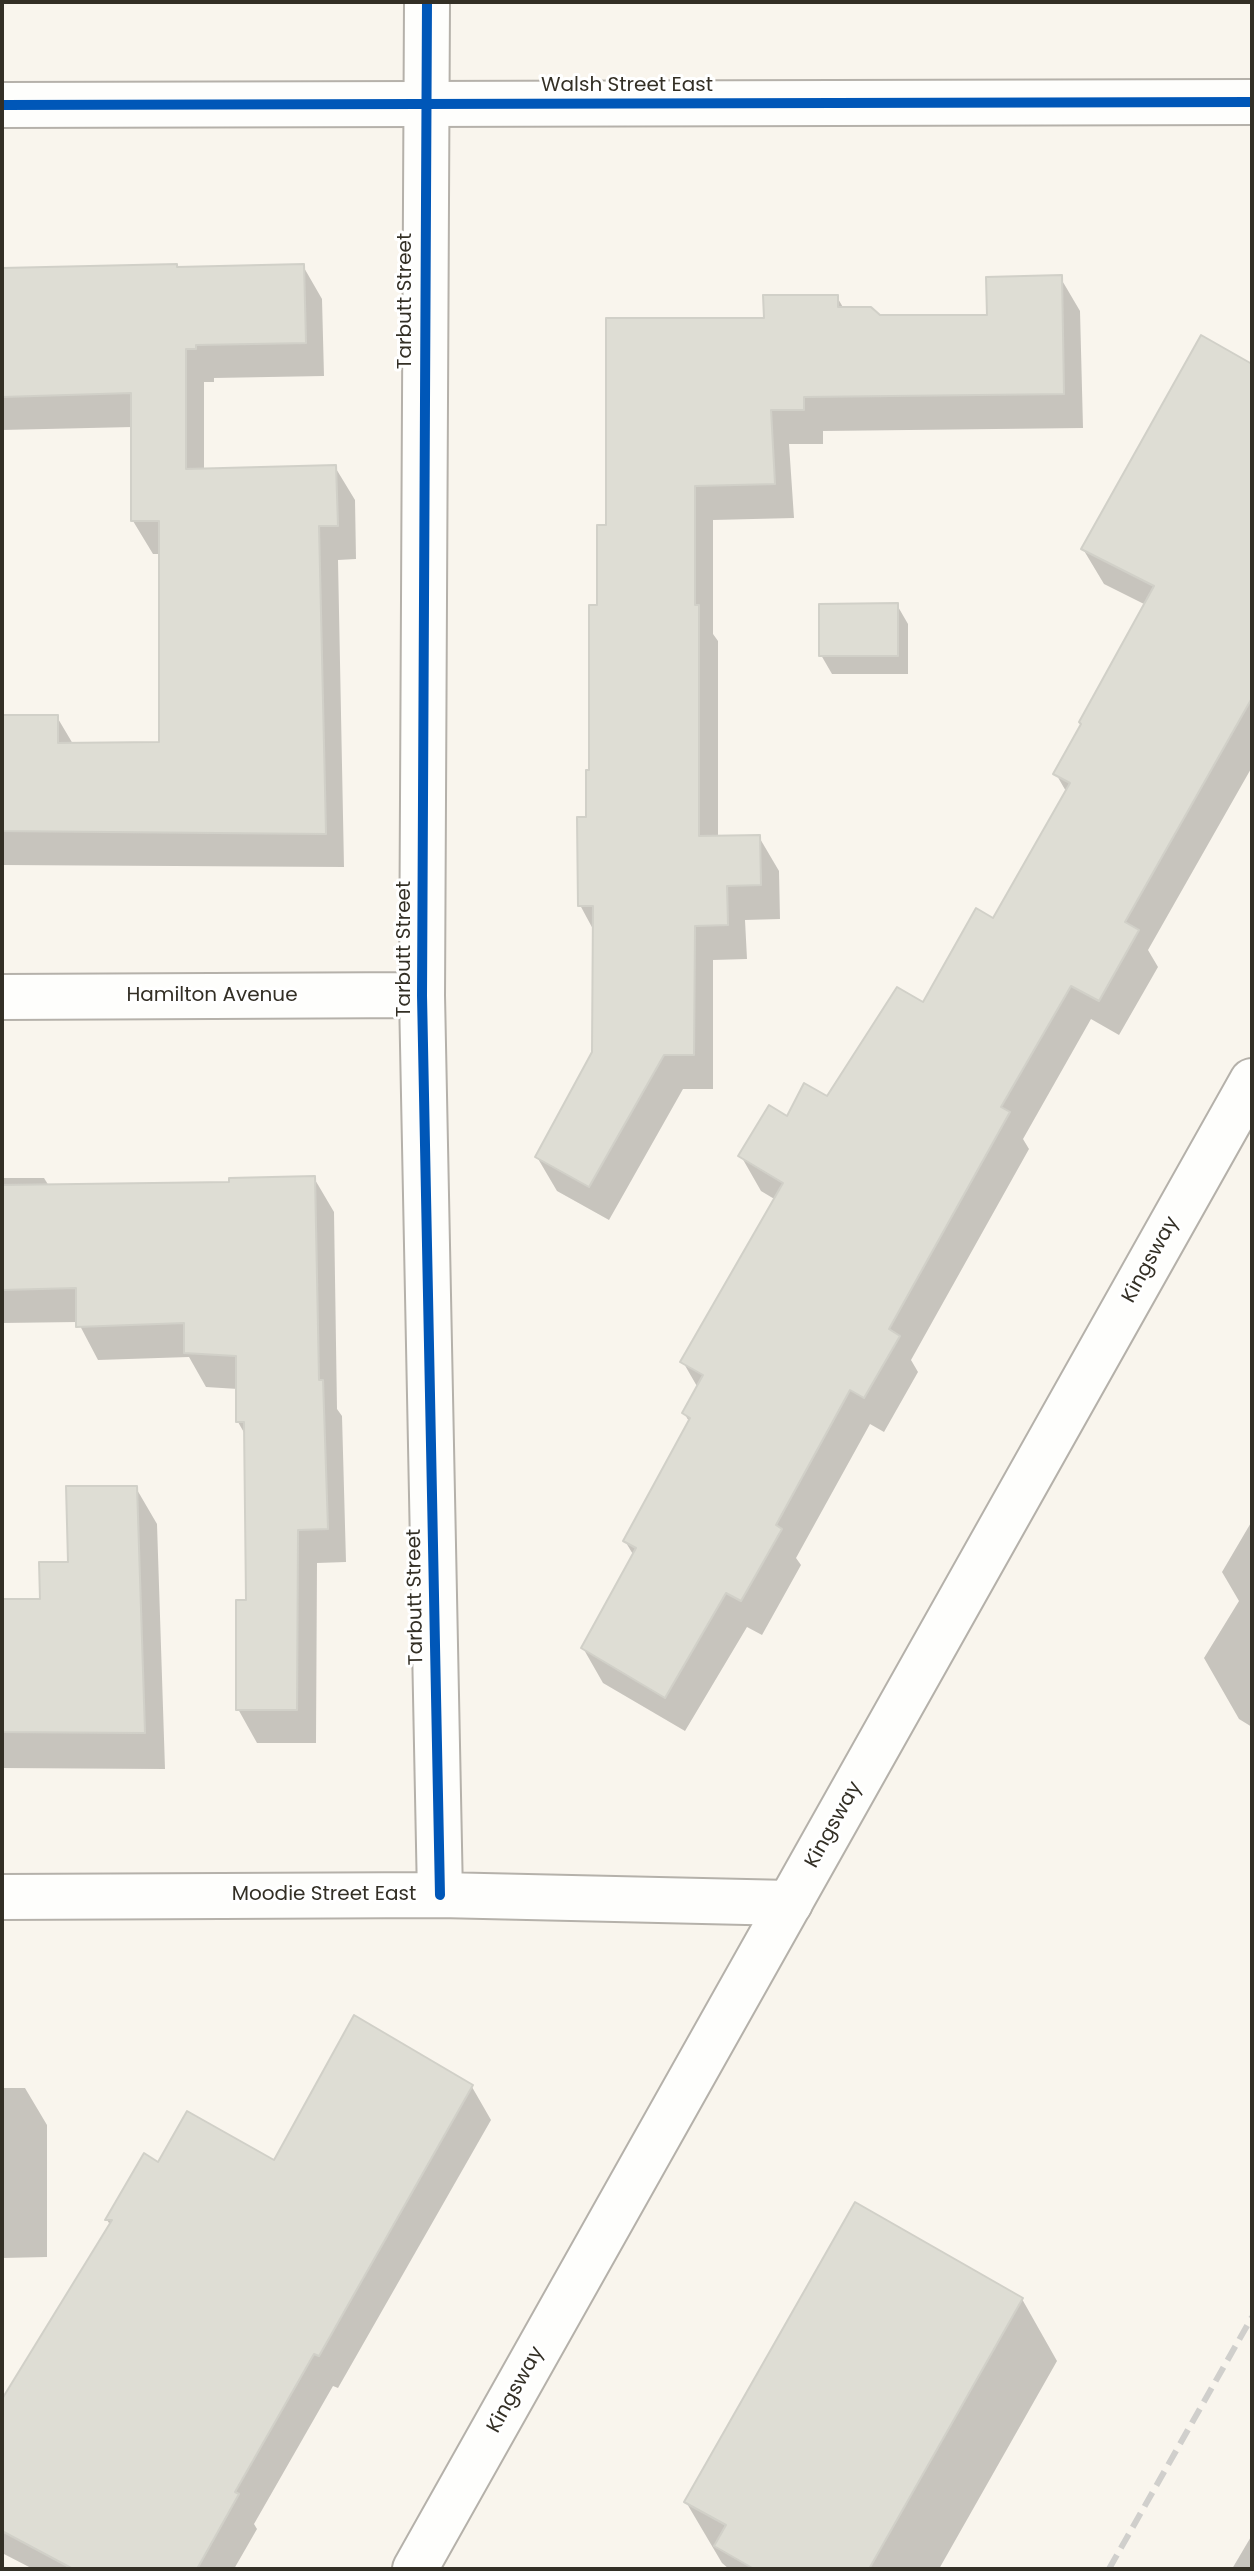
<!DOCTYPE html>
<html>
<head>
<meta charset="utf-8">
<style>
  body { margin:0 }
  #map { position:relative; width:1254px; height:2571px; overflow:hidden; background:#f9f5ed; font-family:Poppins,sans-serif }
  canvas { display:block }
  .frame { position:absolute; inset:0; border:4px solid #332f25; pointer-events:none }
</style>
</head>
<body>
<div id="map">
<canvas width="1254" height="2571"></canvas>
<div class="frame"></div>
</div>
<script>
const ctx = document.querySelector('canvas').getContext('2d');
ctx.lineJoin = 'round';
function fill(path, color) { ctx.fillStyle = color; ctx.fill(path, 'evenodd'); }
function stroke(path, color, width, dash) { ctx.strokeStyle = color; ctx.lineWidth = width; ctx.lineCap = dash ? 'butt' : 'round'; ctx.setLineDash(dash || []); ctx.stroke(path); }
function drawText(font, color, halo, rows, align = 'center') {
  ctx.font = font + ' Poppins,sans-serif'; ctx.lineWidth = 6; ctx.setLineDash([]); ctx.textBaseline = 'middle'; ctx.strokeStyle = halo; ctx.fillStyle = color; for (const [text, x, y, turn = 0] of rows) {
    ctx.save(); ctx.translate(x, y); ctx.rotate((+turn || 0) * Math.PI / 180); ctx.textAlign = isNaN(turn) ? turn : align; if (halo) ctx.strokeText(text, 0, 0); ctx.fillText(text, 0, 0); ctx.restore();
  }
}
fill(new Path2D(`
  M 303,266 L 322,299 L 324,376 L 214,378 L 214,382 L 204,382 L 204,471 L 335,467 L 355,500 L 356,559 L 338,560 L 344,867 L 2,865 L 2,717 L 57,717 L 73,744 L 161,744 L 161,554 L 153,554 L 133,521 L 133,427 L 2,430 L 2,270 Z
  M 1060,277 L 1080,311 L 1083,428 L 823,431 L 823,444 L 789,444 L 794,518 L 713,520 L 713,634 L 718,641 L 718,838 L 759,837 L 779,871 L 780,919 L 745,920 L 747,959 L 713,960 L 713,1089 L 683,1089 L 609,1220 L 557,1191 L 537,1157 L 594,1052 L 594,931 L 580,905 L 591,772 L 599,607 L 608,527 L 766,320 L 837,297 L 844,309 L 879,317 L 989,317 Z
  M 1252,362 L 1252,767 L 1148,950 L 1158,967 L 1119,1035 L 1091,1019 L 1023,1139 L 1029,1149 L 911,1360 L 918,1372 L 884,1432 L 870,1424 L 796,1558 L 801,1565 L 762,1635 L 747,1627 L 685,1731 L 603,1683 L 583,1648 L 634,1556 L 625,1541 L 690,1423 L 684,1413 L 698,1388 L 683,1362 L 776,1200 L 761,1191 L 741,1156 L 788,1118 L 828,1099 L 923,1005 L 994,921 L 1067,793 L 1056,774 L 1146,605 L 1104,584 L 1083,549 Z
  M 897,605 L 908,624 L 908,674 L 832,674 L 821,655 Z
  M 2,1178 L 44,1178 L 49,1186 L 231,1184 L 314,1178 L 334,1212 L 337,1409 L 342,1416 L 346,1562 L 317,1563 L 316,1743 L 257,1743 L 238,1709 L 248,1602 L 246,1436 L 238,1422 L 238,1389 L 206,1387 L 189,1357 L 98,1360 L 78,1322 L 2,1323 Z
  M 136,1488 L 157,1524 L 165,1769 L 2,1768 L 2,1601 L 42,1601 Z
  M 1252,1521 L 1252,1727 L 1239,1719 L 1204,1658 L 1239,1601 L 1222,1572 Z
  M 472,2087 L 491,2120 L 338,2388 L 333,2386 L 254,2524 L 257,2529 L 234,2569 L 33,2569 L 2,2553 L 2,2403 L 111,2226 L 107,2220 L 159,2164 L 275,2163 Z
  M 2,2088 L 25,2088 L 47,2125 L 47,2257 L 2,2258 Z
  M 1022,2299 L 1057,2361 L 939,2569 L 729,2569 L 722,2563 L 686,2502 Z
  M 1252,2535 L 1252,2569 L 1232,2569 Z`), '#0003');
const building = new Path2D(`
  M 177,264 L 177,267 L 304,264 L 306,343 L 196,345 L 196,349 L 186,349 L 186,469 L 336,465 L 338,526 L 319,526 L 326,834 L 2,831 L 2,715 L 58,715 L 58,743 L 159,742 L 159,521 L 131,521 L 131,393 L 2,397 L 2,268 Z
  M 1062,275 L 1064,394 L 804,397 L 804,410 L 771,410 L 775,484 L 695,486 L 695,605 L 699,605 L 699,836 L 760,835 L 761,885 L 727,886 L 728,925 L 695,926 L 694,1055 L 664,1055 L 589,1187 L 535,1157 L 592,1052 L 593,906 L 578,906 L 577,817 L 586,817 L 586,770 L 589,770 L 589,605 L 597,605 L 597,525 L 606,525 L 606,318 L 764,318 L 763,295 L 838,295 L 838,307 L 871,307 L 880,315 L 987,315 L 986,277 Z
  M 1201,335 L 1252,364 L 1252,698 L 1125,922 L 1139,930 L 1099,1001 L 1071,986 L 1001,1107 L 1010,1112 L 889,1329 L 900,1336 L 864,1398 L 850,1390 L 776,1525 L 782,1529 L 741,1601 L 726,1593 L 665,1698 L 581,1648 L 636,1548 L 623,1541 L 690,1418 L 682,1413 L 703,1375 L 680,1362 L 783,1183 L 738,1156 L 769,1105 L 787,1116 L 804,1083 L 827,1096 L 897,987 L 923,1002 L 976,908 L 993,918 L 1070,783 L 1053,774 L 1081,724 L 1079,722 L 1154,586 L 1081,549 Z
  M 898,603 L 898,656 L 819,656 L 819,604 Z
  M 315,1176 L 319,1380 L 323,1380 L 328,1529 L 298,1530 L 297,1710 L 236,1710 L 236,1600 L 246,1600 L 244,1422 L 236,1422 L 236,1356 L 184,1353 L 184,1323 L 76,1327 L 76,1288 L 2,1290 L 2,1185 L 229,1182 L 229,1178 Z
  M 66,1486 L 137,1486 L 145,1733 L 2,1732 L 2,1599 L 40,1599 L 39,1562 L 68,1562 Z
  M 354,2015 L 473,2085 L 319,2356 L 314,2354 L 235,2492 L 239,2494 L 197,2569 L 73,2569 L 2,2531 L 2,2399 L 112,2220 L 105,2220 L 144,2153 L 158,2162 L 187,2111 L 274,2160 Z
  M 855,2202 L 1023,2298 L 869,2569 L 754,2569 L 714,2546 L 726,2525 L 684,2502 Z`);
fill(building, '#deddd4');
stroke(building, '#d1d0c8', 2);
const street = new Path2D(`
  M 427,2 L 422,995 L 440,1895
  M 2,997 L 422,995
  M 2,1897 L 440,1895 L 790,1903`);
const secondary = new Path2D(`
  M 2,105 L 1252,102
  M 415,2569 L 1252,1081`);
stroke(street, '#b5b1aa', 48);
stroke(secondary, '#b5b1aa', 48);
stroke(street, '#fefefc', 44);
stroke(secondary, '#fefefc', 44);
stroke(new Path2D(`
  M 1109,2569 L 1252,2317`), '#d0cfcc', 6, [16, 8]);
stroke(new Path2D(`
  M 427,2 L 422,995 L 440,1895
  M 2,105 L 1252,102`), '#0057b8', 10);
drawText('20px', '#332f25', '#fff', [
  ["Walsh Street East",627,86],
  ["Tarbutt Street",406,301,-90],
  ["Tarbutt Street",405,949,-90],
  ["Hamilton Avenue",212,996],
  ["Kingsway",1151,1260,-61],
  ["Tarbutt Street",416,1597,-91],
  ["Kingsway",834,1825,-61],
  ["Moodie Street East",324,1895],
  ["Kingsway",516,2390,-61]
]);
</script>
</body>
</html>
